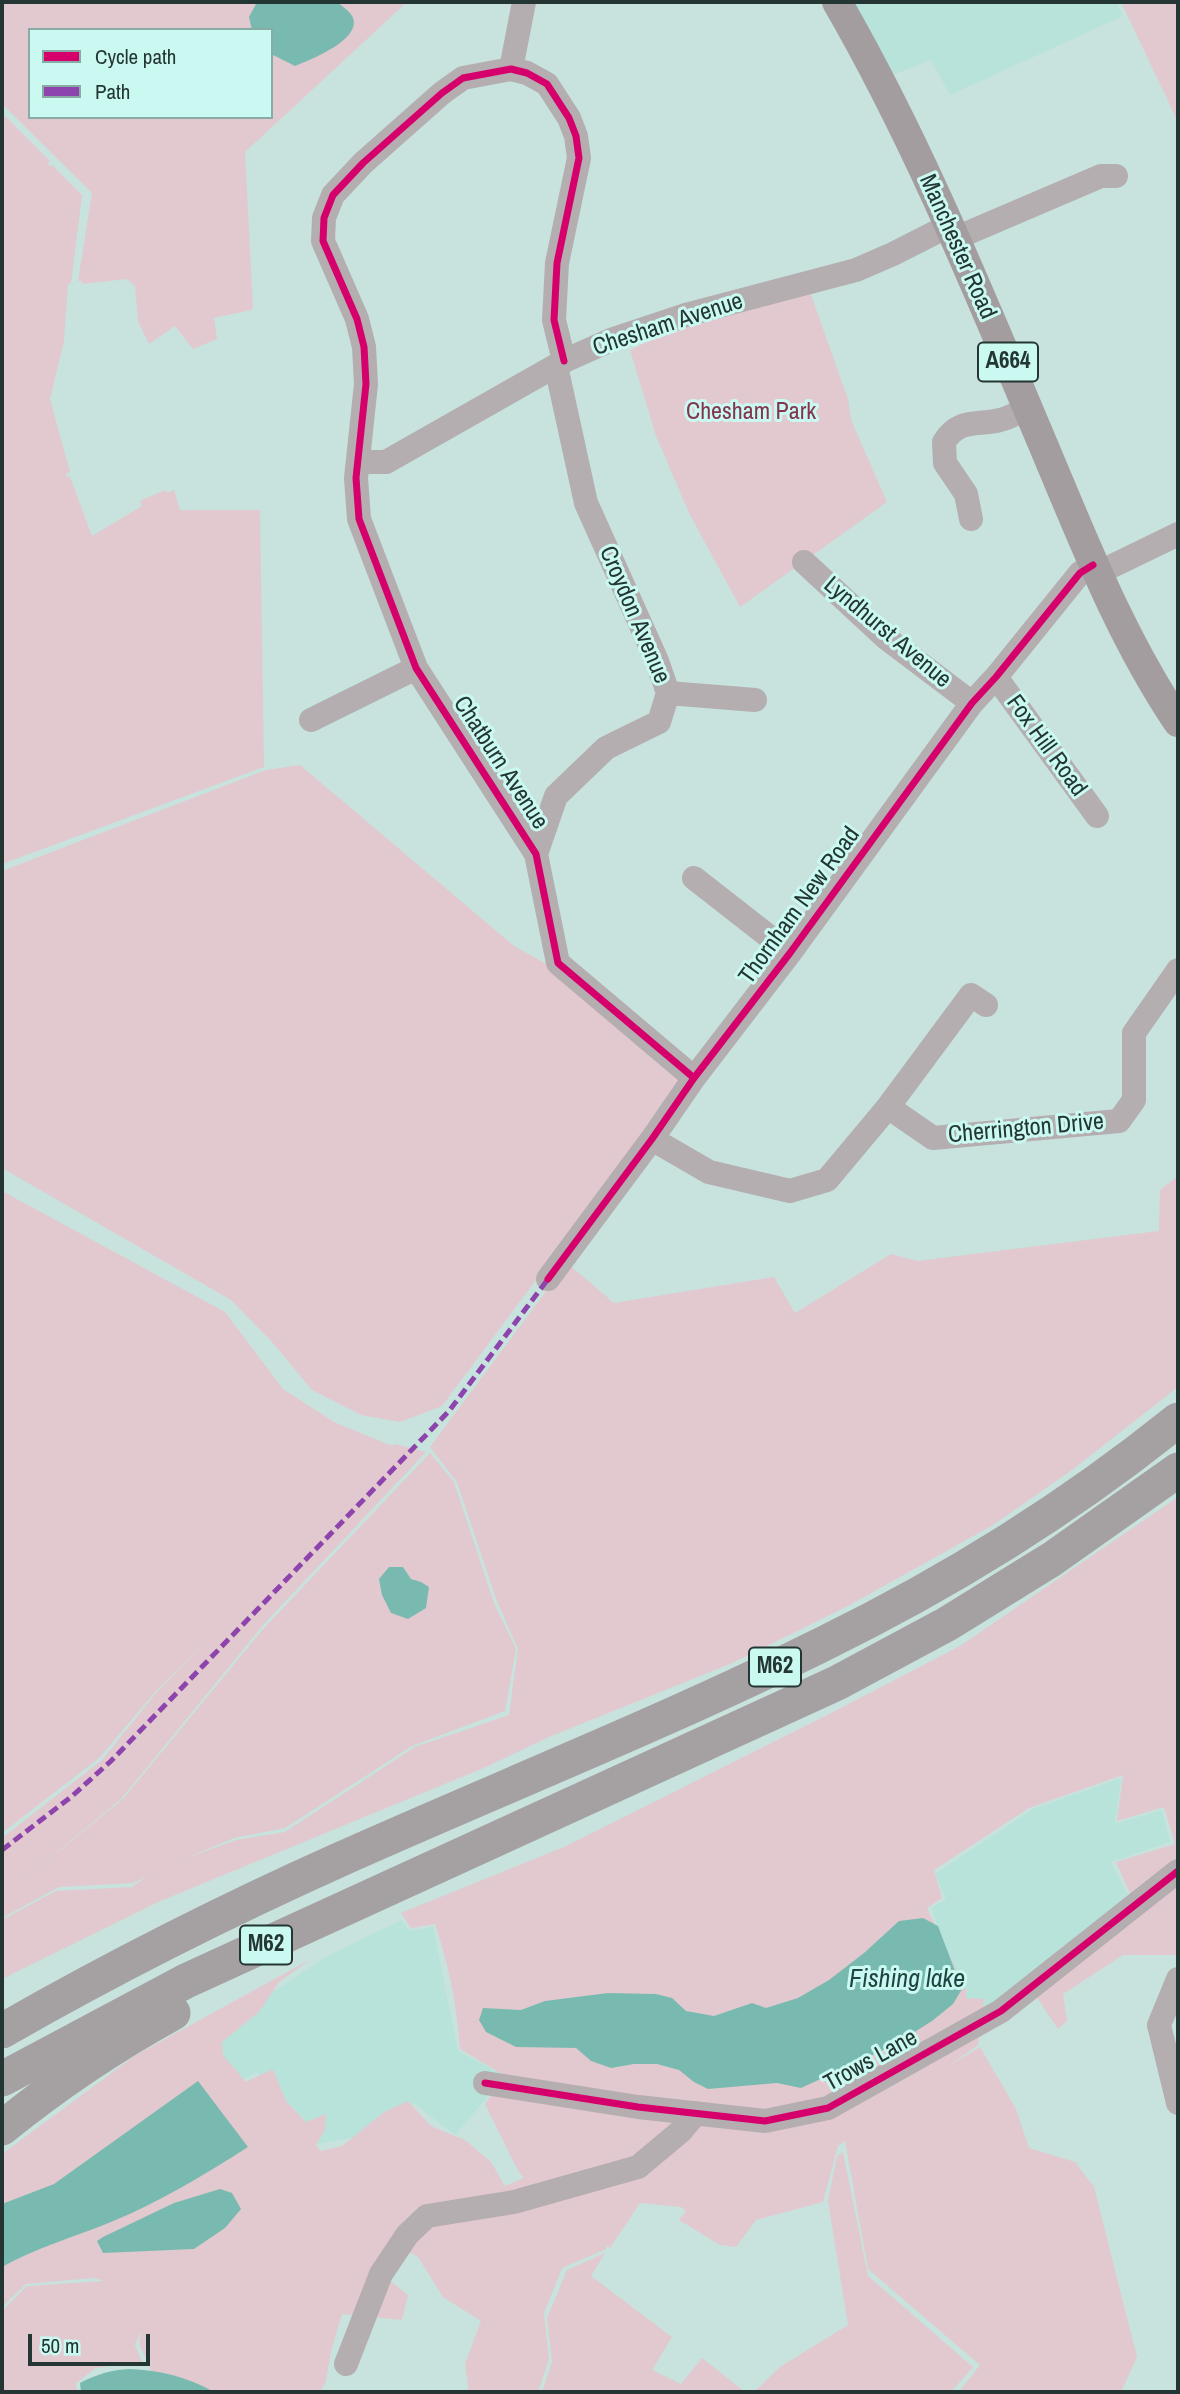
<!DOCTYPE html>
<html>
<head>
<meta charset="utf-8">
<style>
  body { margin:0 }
  #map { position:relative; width:1180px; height:2394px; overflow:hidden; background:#c8e2dd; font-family:"Archivo Narrow",sans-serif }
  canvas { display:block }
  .frame { position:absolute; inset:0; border:4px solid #243633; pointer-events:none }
  .legend { position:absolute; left:28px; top:28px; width:245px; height:91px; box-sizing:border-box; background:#caf9f1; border:2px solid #88aba5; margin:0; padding:9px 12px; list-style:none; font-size:21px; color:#243633 }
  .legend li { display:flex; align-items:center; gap:14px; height:35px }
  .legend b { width:35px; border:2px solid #88aba5 }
  .scale { position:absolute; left:28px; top:2334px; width:122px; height:32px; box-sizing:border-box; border:4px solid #243633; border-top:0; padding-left:9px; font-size:21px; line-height:24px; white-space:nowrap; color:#243633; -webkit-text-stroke:5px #caf9f1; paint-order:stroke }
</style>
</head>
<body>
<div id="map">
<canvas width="1180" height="2394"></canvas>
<div class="frame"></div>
<ul class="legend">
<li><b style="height:9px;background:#d6006c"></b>Cycle path</li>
<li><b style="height:9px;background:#8e44ad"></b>Path</li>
</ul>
<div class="scale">50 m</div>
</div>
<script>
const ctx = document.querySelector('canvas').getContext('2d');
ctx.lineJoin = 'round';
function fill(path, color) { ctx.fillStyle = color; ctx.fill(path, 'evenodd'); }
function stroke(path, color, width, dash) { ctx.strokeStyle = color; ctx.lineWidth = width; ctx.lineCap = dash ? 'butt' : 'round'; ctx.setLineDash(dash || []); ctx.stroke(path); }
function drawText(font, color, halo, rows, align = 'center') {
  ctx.font = font + ' "Archivo Narrow",sans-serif'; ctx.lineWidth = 6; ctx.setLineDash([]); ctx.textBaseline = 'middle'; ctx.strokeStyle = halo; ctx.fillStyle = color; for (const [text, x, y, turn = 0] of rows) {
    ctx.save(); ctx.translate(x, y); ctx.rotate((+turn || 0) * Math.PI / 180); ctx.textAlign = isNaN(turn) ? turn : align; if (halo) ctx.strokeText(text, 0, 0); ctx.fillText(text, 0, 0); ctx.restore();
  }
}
fill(new Path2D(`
  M 849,2 L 1116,2 L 1123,16 L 950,95 L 931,60 L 884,78 Z
  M 1121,1778 L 1115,1824 L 1162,1810 L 1170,1842 L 1111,1862 L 1129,1898 L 974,2020 L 931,1908 L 946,1899 L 935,1874 L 1033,1809 Z
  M 402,1920 L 409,1931 L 433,1927 L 458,2051 L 505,2076 L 455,2135 L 415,2104 L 359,2136 L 318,2144 L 256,2072 L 235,2086 L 198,2041 L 329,1955 Z`), '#b8e3db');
fill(new Path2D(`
  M 2,2 L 407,2 L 245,152 L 253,308 L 251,310 L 214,318 L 217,339 L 193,349 L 175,326 L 149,344 L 138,321 L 135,286 L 127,279 L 82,284 L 82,281 L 78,281 L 92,193 L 2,104 ZM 30,30 L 271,30 L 271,117 L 30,117 Z
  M 1121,2 L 1178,2 L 1178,122 Z
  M 2,113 L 50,161 L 47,164 L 50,166 L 52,165 L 82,195 L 71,283 L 68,284 L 64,341 L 50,399 L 70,472 L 66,473 L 67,477 L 70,477 L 92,536 L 142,506 L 140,501 L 165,490 L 167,493 L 174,490 L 180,510 L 260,510 L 264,767 L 2,864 Z
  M 810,292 L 848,399 L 851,420 L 887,502 L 740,607 L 690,515 L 656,436 L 630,350 L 687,323 Z
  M 300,765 L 514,946 L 550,966 L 685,1080 L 442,1406 L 400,1422 L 361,1415 L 312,1390 L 272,1342 L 231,1300 L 2,1168 L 2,871 L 266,770 Z
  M 1178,1176 L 1178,1387 L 1072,1470 L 993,1525 L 848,1606 L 730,1664 L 549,1737 L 486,1767 L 158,1902 L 2,1979 L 2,1920 L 56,1891 L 132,1887 L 148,1876 L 134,1883 L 59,1887 L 2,1918 L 2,1838 L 102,1760 L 157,1692 L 209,1638 L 156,1691 L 99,1758 L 2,1833 L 2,1191 L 225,1312 L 283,1389 L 334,1422 L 392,1446 L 395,1444 L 426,1452 L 264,1624 L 121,1799 L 17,1885 L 123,1799 L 264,1628 L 430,1453 L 454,1482 L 494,1603 L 516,1649 L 505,1711 L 412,1746 L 285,1828 L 234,1838 L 184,1859 L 236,1840 L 285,1832 L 415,1747 L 509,1715 L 518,1649 L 496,1599 L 457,1482 L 430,1447 L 567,1263 L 614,1303 L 774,1277 L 795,1313 L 891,1254 L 917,1261 L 1159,1231 L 1160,1190 Z
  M 1178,1497 L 1178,1953 L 1176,1955 L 1123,1955 L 1063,1994 L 1067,2021 L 1058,2029 L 1032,1990 L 1132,1898 L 1116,1862 L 1175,1844 L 1164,1807 L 1117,1821 L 1123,1775 L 1029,1808 L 934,1870 L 942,1898 L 927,1908 L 966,1990 L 966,1998 L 984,1999 L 978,2045 L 949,2066 L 980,2047 L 1016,2109 L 1029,2148 L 1075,2162 L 1094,2187 L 1137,2357 L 1121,2392 L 959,2392 L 980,2365 L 868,2269 L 845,2141 L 838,2146 L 823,2202 L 756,2220 L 736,2247 L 720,2245 L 679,2220 L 686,2211 L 681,2207 L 640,2203 L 610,2248 L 607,2246 L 606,2249 L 562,2268 L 544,2313 L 549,2359 L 538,2392 L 469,2392 L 465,2364 L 481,2321 L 443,2297 L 418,2257 L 411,2253 L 387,2255 L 378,2271 L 408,2295 L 402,2320 L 342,2314 L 331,2351 L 326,2381 L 320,2392 L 153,2392 L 150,2366 L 139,2344 L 141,2331 L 135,2345 L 142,2362 L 96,2368 L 76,2383 L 77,2392 L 2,2392 L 2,2311 L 27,2286 L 104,2281 L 94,2278 L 26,2284 L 2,2307 L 2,2154 L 136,2055 L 311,1959 L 279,1982 L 259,2012 L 222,2042 L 223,2055 L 246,2082 L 273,2069 L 286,2101 L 306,2122 L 326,2114 L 325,2130 L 316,2145 L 321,2151 L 342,2146 L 384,2112 L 408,2101 L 431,2126 L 465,2140 L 491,2162 L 505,2186 L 524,2178 L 518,2171 L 485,2104 L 505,2076 L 460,2049 C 457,2006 449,1965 435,1924 L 411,1928 L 401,1913 L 566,1846 L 833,1712 L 960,1646 Z
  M 843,2152 L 868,2276 L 973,2367 L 951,2392 L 754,2392 L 780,2367 L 848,2325 L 828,2201 L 837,2156 Z
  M 605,2253 L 591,2276 L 672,2337 L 652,2370 L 681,2384 L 702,2358 L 745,2392 L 542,2392 L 552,2362 L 547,2318 L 567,2270 Z`), '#e2c9cf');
fill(new Path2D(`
  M 257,2 L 337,2 C 342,6 351,12 353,18 C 361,40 310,60 295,66 L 271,54 L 271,30 L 252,30 L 249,17 Z
  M 389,1567 L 403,1567 L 411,1579 L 421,1582 L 429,1587 L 426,1608 L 408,1619 L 391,1613 L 382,1595 L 379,1579 Z
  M 923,1918 L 938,1926 L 962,1989 L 953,2004 L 932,2021 L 894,2045 L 801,2088 L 777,2083 L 708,2089 L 694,2082 L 679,2070 L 657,2064 L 634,2064 L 611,2068 L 591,2061 L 576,2048 L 516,2047 L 486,2032 L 479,2020 L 483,2008 L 521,2010 L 545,2001 L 608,1993 L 656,1994 L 672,1998 L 686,2011 L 714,2016 L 752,2003 L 766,2008 L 798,1998 L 829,1980 L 864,1953 L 899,1921 Z
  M 198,2081 L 248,2147 C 204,2175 160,2202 111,2222 C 75,2237 37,2247 2,2267 L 2,2204 L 54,2184 Z
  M 220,2189 L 232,2193 L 241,2209 L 225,2228 L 194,2249 L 103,2253 L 97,2241 L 103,2237 L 174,2203 Z
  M 130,2369 C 159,2370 188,2377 214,2392 L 81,2392 L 80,2383 C 97,2374 111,2370 130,2369 Z`), '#79bab0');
stroke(new Path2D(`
  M 511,69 L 524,2
  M 956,238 L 1101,176 L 1116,176
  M 564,361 L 554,320 L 557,263 L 579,158 L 576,136 L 569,118 L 547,84 L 527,73 L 511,69 L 463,78 L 442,93 L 363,163 L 333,195 L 324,218 L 323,241 L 357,319 L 364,347 L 366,384 L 356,478 L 359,519 L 416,668 L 536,854 L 558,963 L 694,1078
  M 358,462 L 386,462 L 564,361 L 611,340 L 689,314 L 856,270 L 893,254 L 950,225
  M 971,519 L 966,494 L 945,463 L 944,442 C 959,418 976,426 1000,420 C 1010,418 1018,412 1027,408
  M 804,562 L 886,638 L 972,703
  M 1098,573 L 1178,534
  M 996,677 L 1097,816
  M 668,693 L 755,700
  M 311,720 L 416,668
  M 536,854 L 556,796 L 606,748 L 659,722 L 668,693 L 657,661 L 586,503 L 556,366
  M 694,878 L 790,953
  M 888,1107 L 971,995 L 986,1005
  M 652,1139 L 709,1172 L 790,1191 L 827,1180 L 888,1107 L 933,1138 L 1119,1121 L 1134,1100 L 1134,1033 L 1178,970
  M 548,1279 L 652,1139 L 694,1078 L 790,953 L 972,703 L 996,677 L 1080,573 L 1093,565
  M 1178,1979 L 1159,2025 L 1178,2103
  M 485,2083 L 638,2107 L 765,2121 L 828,2108 L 1001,2011 L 1178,1871
  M 346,2364 L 381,2274 L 407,2235 L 427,2216 L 514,2202 L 638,2167 L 681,2131 L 696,2113`), '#b4aeb0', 24);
stroke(new Path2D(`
  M 837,2 C 918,142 979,293 1042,442 C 1082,537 1120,636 1178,722`), '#a49d9f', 30);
stroke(new Path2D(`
  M 2,2031 C 112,1968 225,1911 341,1859 C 502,1787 666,1722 823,1644 C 948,1583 1070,1507 1178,1420
  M 2,2079 L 186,1981 L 837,1683 L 947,1624 L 1052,1559 L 1178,1470
  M 2,2128 C 55,2085 113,2046 173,2013`), '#a5a1a3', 35);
stroke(new Path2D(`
  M 2,1850 L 71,1797 L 111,1761 L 427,1434 L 449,1411 L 548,1279`), '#8e44ad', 5, [10, 5]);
stroke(new Path2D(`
  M 564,361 L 554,320 L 557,263 L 579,158 L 576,136 L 569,118 L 547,84 L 527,73 L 511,69 L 463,78 L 442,93 L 363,163 L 333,195 L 324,218 L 323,241 L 357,319 L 364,347 L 366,384 L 356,478 L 359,519 L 416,668 L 536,854 L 558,963 L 694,1078
  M 548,1279 L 652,1139 L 694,1078 L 790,953 L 972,703 L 996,677 L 1080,573 L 1093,565
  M 485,2083 L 638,2107 L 765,2121 L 828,2108 L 1001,2011 L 1178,1871`), '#d6006c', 7);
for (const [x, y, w] of [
  [1008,362,60],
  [775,1667,52],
  [266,1945,52]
]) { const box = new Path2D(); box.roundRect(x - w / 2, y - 19.5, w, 39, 5); ctx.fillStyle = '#caf9f1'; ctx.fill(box); stroke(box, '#243633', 2); }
drawText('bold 23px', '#243633', null, [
  ["A664",1008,362],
  ["M62",775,1667],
  ["M62",266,1945]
]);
drawText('24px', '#243633', '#caf9f1', [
  ["Manchester Road",957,247,66],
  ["Chesham Avenue",668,325,-18],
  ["Croydon Avenue",634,615,67],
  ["Lyndhurst Avenue",887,633,40],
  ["Fox Hill Road",1046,746,54],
  ["Chatburn Avenue",500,763,57],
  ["Thornham New Road",800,906,-54],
  ["Cherrington Drive",1026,1129,-5],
  ["Trows Lane",871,2061,-29]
]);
drawText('24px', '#84344d', '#caf9f1', [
  ["Chesham Park",751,413]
]);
drawText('italic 26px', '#1e453f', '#caf9f1', [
  ["Fishing lake",907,1980]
]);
</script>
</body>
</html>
